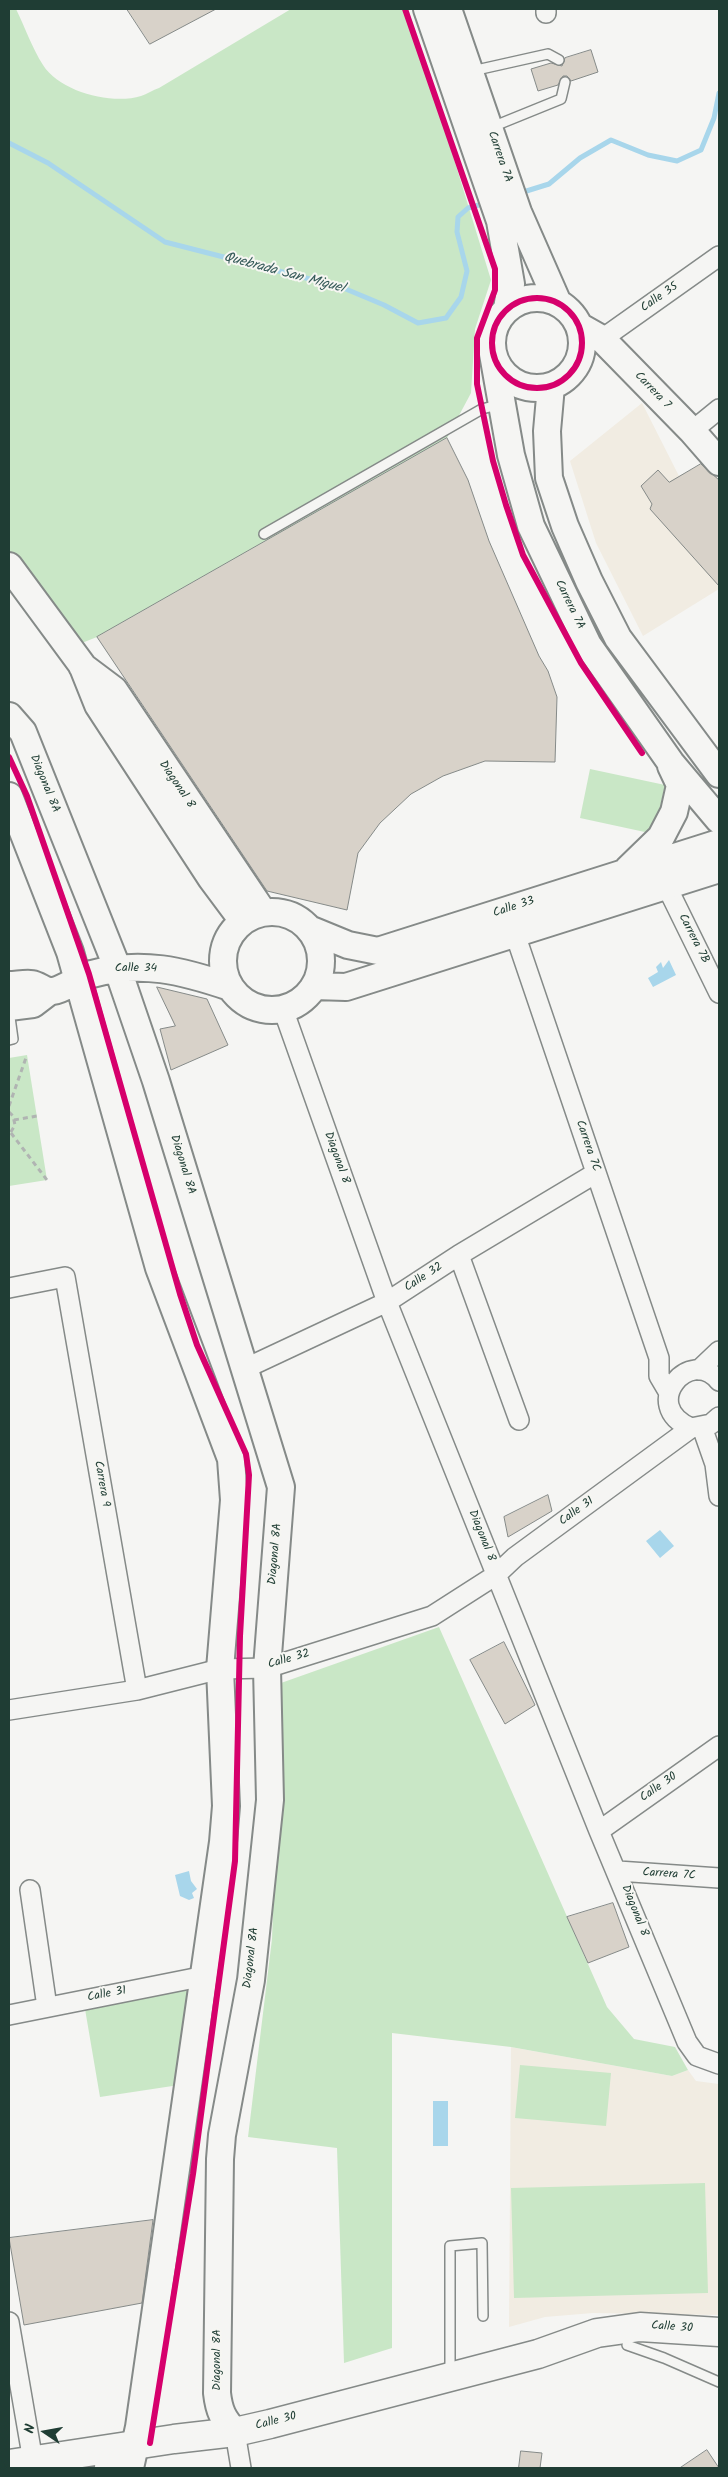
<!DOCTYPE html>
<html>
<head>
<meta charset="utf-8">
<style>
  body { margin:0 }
  #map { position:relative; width:728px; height:2477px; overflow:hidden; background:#f5f5f3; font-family:Kalam,sans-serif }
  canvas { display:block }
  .frame { position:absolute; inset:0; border:10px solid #1f3d34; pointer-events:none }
  .north { position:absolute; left:20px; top:2407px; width:50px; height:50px; -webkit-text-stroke:4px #f6f6f2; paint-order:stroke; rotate:282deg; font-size:14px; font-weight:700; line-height:20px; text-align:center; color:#1f3d34 }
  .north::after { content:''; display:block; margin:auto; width:18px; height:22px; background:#1f3d34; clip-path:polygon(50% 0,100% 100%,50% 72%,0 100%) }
</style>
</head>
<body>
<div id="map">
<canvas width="728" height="2477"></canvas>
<div class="frame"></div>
<div class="north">N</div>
</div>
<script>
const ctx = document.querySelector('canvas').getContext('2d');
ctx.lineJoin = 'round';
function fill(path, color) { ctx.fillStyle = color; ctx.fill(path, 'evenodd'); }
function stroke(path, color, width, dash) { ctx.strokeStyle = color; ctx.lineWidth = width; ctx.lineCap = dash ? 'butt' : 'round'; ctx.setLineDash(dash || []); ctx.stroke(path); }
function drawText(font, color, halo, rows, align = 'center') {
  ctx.font = font + ' Kalam,sans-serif'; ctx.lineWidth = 4; ctx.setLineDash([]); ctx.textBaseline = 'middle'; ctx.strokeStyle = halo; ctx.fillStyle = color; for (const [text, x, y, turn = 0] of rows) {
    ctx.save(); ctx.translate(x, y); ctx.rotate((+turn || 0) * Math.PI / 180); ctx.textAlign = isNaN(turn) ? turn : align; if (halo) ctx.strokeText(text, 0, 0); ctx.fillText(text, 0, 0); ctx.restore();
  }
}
fill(new Path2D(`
  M 642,403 L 679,476 L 706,462 L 719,480 L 719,589 L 643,636 L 596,543 L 570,461 Z
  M 511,2047 L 672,2076 L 688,2070 L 696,2081 L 719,2084 L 719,2315 L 593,2313 L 545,2317 L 509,2327 Z`), '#f1ece2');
fill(new Path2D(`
  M 9,9 L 16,9 C 25,27 32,48 43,65 C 60,92 112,105 141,96 C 147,94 153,90 159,88 L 291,9 L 408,9 L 491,280 L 475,329 L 471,393 L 447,438 L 97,637 L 64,650 L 9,572 Z
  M 590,769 L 665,785 L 654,834 L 580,818 Z
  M 27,1055 L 47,1180 L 9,1186 L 9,1058 Z
  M 439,1627 L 607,2007 L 634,2039 L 675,2047 L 688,2070 L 672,2076 L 511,2047 L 392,2033 L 392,2348 L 344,2363 L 337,2148 L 248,2137 L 272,1939 L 281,1683 Z
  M 188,1990 L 179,2085 L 100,2097 L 85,2009 Z
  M 520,2065 L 611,2073 L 606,2126 L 515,2118 Z
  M 705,2183 L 708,2293 L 514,2298 L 511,2188 Z`), '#c9e7c6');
fill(new Path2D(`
  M 669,960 L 676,975 L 653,987 L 648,978 L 658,972 L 656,967 L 661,962 L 663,968 Z
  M 660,1530 L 674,1546 L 660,1558 L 646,1541 Z
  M 189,1871 L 191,1881 L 197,1889 L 192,1893 L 194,1898 L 189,1900 L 180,1896 L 175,1875 Z
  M 433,2101 L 448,2101 L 448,2146 L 433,2146 Z`), '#a8d6eb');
stroke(new Path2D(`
  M 9,143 L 48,163 L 165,242 L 341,287 L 384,305 L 418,323 L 446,318 L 461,297 L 467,271 L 457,232 L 458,217 L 468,208 L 486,203
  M 520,193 L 549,184 L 580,158 L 611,140 L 648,155 L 677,161 L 701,150 L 714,118 L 719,93`), '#a8d6eb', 5);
const building = new Path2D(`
  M 127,9 L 216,9 L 150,44 Z
  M 591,50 L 598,72 L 571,81 L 567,76 L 563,76 L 558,85 L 538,91 L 531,69 L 551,63 L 562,66 L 565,58 Z
  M 447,438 L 468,480 L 489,541 L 539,656 L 548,671 L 557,697 L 555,762 L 485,761 L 443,776 L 411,794 L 380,823 L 358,853 L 347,910 L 267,891 L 97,637 Z
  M 701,464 L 719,480 L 719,586 L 650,509 L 652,504 L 641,486 L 658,470 L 669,482 Z
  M 157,987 L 207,999 L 228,1045 L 171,1070 L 160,1029 L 175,1026 Z
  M 548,1495 L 552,1511 L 508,1537 L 504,1517 Z
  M 504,1642 L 535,1705 L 505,1724 L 470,1660 Z
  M 613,1903 L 629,1947 L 588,1963 L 567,1917 Z
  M 153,2220 L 142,2303 L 24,2325 L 9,2238 Z
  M 707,2450 L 719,2468 L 680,2468 Z
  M 521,2451 L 542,2453 L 540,2468 L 519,2468 Z`);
fill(building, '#d8d2c9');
stroke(building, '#858a88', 1);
const lane = new Path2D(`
  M 472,71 L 548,54 L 559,60
  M 492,127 L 561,99 L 565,82
  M 264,534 L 482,409 L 501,404
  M 9,1010 L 13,1039 L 9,1040
  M 627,2345 L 664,2358 L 719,2382
  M 450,2374 L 450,2246 L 482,2243 L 483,2316`);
const street = new Path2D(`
  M 546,9 L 546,13
  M 602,339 L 719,256
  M 692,431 L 719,409
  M 666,885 L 719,993
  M 515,934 L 659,1358 L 659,1376 L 669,1393
  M 283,1009 L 387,1302 L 599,1831 L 687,2042 L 697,2056 L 719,2064
  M 459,1255 L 519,1420
  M 9,1288 L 65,1277 L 137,1690
  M 244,1369 L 387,1302 L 459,1255 L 596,1173
  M 699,1370 L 719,1351
  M 719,1381 C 691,1345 638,1405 691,1428 L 711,1424 L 719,1417
  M 702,1427 L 715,1464 L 719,1496
  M 9,1710 L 137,1690 L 220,1669 L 267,1668 L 432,1616 L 496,1575 L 515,1557 L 691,1428
  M 599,1831 L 719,1746
  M 618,1871 L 719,1878
  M 30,1890 L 47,2007
  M 9,2015 L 205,1976
  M 9,2322 L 33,2461
  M 235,2432 L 241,2468`);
const secondary = new Path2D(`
  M 427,9 L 500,221 L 511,284 L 507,309
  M 448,9 L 518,212 L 558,303
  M492 343a45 45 0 1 1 90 0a45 45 0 1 1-90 0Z
  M 579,326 L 602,339 L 692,431 L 719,462
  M 493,354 L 511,455 L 531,526 L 588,645 L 671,763 L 719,820
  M 551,386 L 547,431 L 549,478 L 565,526 L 589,581 L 618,638 L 719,774
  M 9,566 L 82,665 L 98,705 L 211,878 L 243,921
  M 82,666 L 114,690 L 263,912
  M 9,716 L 23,732 L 117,967 L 156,1081 L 281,1487 L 267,1668 L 270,1800 L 251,1980 L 222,2135 L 220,2159 L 217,2393 C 219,2411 223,2419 235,2432
  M 9,796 L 70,952 L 159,1268 L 231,1459 L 234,1500 L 220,1669 L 226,1806 L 223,1842 L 139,2427 L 130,2468
  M 628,869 L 661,837 L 674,812 L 680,785 L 671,766
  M223 961a49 49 0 1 1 98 0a49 49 0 1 1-98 0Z
  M 309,929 L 348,945 L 378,951 L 719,843
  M 9,985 C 16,985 25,983 32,984 C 39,985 45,992 53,991 C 66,989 78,977 92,974 C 141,960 183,971 230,987
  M 314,986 L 346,987 L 719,869
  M 9,1007 L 33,1004 L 50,991
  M 108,2468 L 109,2449`);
const primary = new Path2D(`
  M 9,2464 L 174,2439 L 235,2432 L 270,2424 L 538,2354 L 597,2333 L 640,2327 L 719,2332`);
stroke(lane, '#858a88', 12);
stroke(street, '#858a88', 22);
stroke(secondary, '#858a88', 30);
stroke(primary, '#858a88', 31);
stroke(new Path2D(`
  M 9,1106 L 27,1055
  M 9,1112 L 13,1116 L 15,1125 L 9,1135
  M 14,1120 L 37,1116
  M 11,1133 L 47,1180`), '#b0b4b2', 3, [5, 4]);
stroke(lane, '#f5f5f3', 9);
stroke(street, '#f5f5f3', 19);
stroke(secondary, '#f5f5f3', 26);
stroke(primary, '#f5f5f3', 28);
stroke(new Path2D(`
  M 405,9 L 495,269 L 495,290 L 477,338 L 477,384 L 493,461 L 506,505 L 523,555 L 581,663 L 642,753
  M492 343a45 45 0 1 1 90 0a45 45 0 1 1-90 0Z
  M 9,757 L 27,796 L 89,974 L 180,1294 L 197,1345 L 246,1454 L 249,1475 L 240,1636 L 235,1861 L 193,2174 L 150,2443`), '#d6006c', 6);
drawText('12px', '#1f3d34', '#f6f6f2', [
  ["Carrera 7A",499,157,71],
  ["Calle 35",660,298,-35],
  ["Carrera 7",652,391,46],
  ["Carrera 7A",569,605,64],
  ["Diagonal 8A",44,784,68],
  ["Diagonal 8",176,785,56],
  ["Calle 33",514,908,-18],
  ["Carrera 7B",693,939,63],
  ["Calle 34",136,969],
  ["Carrera 7C",587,1146,71],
  ["Diagonal 8",336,1158,70],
  ["Diagonal 8A",182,1165,73],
  ["Calle 32",424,1278,-33],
  ["Carrera 9",101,1484,80],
  ["Calle 31",577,1512,-36],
  ["Diagonal 8",481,1536,68],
  ["Diagonal 8A",276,1554,-85],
  ["Calle 32",289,1660,-16],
  ["Calle 30",659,1788,-35],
  ["Carrera 7C",669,1875,4],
  ["Diagonal 8",634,1911,68],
  ["Diagonal 8A",252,1958,-83],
  ["Calle 31",107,1995,-11],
  ["Calle 30",672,2328,4],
  ["Diagonal 8A",218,2360,-90],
  ["Calle 30",276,2422,-14]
]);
drawText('italic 14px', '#345958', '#f6f6f2', [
  ["Quebrada San Miguel",284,274,15]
]);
</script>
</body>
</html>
